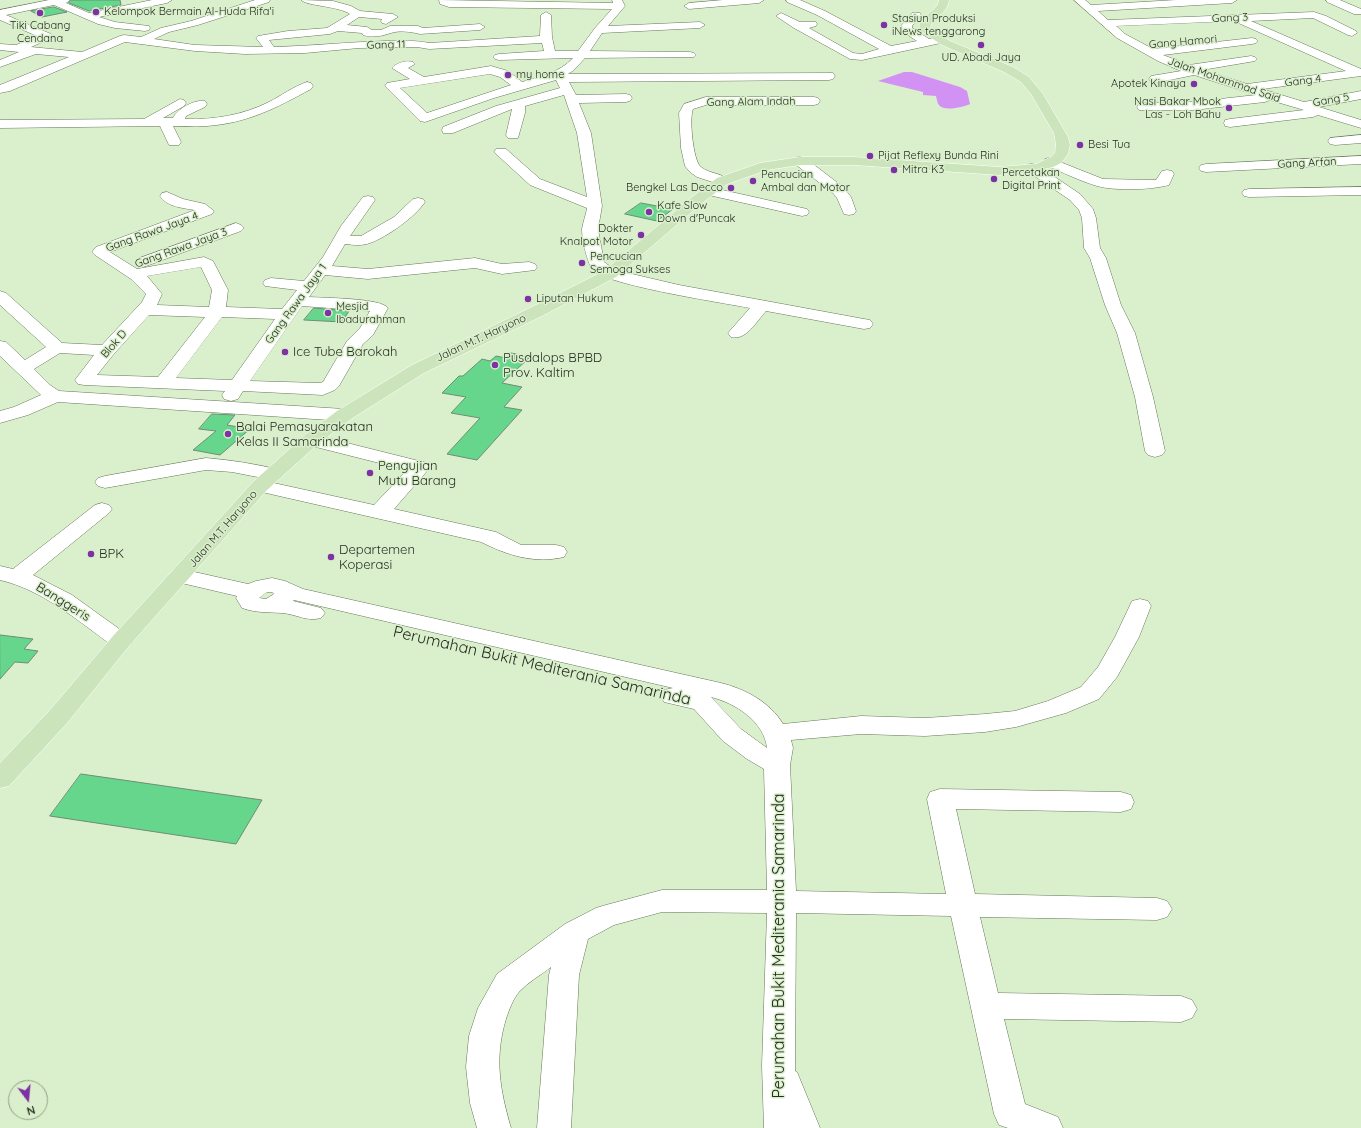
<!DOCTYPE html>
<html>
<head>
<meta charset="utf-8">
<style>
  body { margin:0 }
  #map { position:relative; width:1361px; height:1128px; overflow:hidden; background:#daefcc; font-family:Quicksand,sans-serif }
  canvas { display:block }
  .north { position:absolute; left:8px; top:1080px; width:40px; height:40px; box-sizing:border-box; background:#daefcc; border:1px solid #92a187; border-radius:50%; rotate:164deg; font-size:11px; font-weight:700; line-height:16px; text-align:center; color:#252d20 }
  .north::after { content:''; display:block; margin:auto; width:14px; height:18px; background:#7e31a2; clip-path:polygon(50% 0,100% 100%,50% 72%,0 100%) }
</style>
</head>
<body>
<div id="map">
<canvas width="1361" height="1128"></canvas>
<div class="north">N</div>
</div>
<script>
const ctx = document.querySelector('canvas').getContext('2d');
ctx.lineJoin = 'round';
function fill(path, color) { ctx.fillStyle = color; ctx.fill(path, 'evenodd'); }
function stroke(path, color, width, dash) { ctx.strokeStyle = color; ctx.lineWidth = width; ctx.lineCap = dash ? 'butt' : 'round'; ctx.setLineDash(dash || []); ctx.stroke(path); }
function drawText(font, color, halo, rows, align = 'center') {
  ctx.font = font + ' Quicksand,sans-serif'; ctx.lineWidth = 3; ctx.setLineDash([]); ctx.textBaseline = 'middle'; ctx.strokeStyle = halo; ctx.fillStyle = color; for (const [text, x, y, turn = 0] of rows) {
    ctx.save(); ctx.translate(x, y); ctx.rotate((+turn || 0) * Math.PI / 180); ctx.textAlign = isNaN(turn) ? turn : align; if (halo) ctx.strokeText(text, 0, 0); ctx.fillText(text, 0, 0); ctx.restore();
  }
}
fill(new Path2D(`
  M 904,72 L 912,72 L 960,87 L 967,91 L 970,104 C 964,107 944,112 939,105 C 937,103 937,99 936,96 L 923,95 L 923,92 L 878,81 Z`), '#d192f3');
const building = new Path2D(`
  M 71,0 L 120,0 L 121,5 L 89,11 L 69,3 Z
  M 54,7 L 67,12 L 42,17 L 31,11 Z
  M 641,203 L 673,209 L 657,221 L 625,214 Z
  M 314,308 L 349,311 L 342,322 L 304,320 Z
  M 511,353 L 530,357 L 502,383 L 522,387 L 504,407 L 522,410 L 477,460 L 447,454 L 480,418 L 451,413 L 466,397 L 442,393 L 459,376 L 463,376 L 482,359 L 490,361 L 496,356 L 506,358 Z
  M 212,414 L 235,415 L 227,425 L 250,429 L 220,455 L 193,450 L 216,431 L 199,429 Z
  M 0,635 L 33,639 L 24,649 L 38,651 L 28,663 L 15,662 L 0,679 Z
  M 81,774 L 262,800 L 236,844 L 50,816 Z`);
fill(building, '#65d68c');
stroke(building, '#6d8d75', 1);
const minor = new Path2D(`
  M 49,0 L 70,0 L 66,3 L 89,13 L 152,0 L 172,0 L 167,3 L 99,17 L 115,22 L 149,26 L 150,28 L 149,30 L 145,31 L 115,28 L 98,24 L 54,5 L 6,15 L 51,34 L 53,36 L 51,38 L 31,47 L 82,52 L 120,36 L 124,35 L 141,37 L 161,28 L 191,21 L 255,0 L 270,0 L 269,2 L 198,25 L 169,32 L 154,39 L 195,45 L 263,47 L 256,38 L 258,36 L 288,31 L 327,28 L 350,14 C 338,6 307,6 301,0 L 333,1 L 351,6 L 360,11 L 393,14 L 398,17 L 386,24 L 382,23 L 381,21 L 382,19 L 359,17 L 347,25 L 367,27 L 372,30 L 381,30 L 390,26 L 418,26 L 423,28 L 480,24 L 485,27 L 480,30 L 420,34 C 412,32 400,30 391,33 C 382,36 373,38 363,35 L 362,33 L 338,31 L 330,34 L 269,40 L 274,47 C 312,46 348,42 386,41 C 400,41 415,40 429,43 L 540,36 L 541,15 L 546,12 L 551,15 L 552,37 L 555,51 L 578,51 L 595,28 L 612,9 L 449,7 L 440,4 L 439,0 L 613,3 L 612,0 L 622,0 L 625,6 L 608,26 L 700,22 L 705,25 L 700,28 L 602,33 L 590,51 L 690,52 L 694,53 L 696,55 L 694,57 L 585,58 L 574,70 L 568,74 L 833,73 L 835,76 L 833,79 L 829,80 L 569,82 L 576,95 L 626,94 L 630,95 L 632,98 L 630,101 L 626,102 L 579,103 L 591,133 L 602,206 L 598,229 L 604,262 L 615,270 L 679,285 L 864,319 L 870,320 L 873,324 L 870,328 L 864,329 L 766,311 C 756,322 746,341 731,337 L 728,333 L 750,308 C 724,303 606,285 593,270 C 587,263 582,239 582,229 C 583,222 586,215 587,208 L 530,185 L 494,152 L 496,149 L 506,149 L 540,179 L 587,197 L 577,133 L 564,95 L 525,106 L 525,113 L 518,138 L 508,138 L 506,135 L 512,109 L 453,133 L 443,133 L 442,130 L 443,127 L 496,106 L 560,88 L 556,80 L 494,98 L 425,122 L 420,121 L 385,86 L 387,83 L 410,79 L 392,68 C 396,63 407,60 413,62 L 415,64 L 408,68 L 424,77 L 491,66 L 508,71 L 522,82 C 542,76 559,73 573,58 L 499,60 L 495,59 L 493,57 L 495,55 L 499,54 L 544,51 L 542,43 L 429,49 L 417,47 L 359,48 L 305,53 L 245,54 L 195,51 L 125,42 L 10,91 L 0,93 L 0,85 L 69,57 L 36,54 L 0,67 L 0,60 L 19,52 L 0,50 L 0,44 L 16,45 L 37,36 L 0,20 L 0,10 ZM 490,74 L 500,77 L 511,85 L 427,113 L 400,88 Z
  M 723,0 L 764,0 L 759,3 L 689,9 L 684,6 L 689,3 Z
  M 786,0 L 800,0 L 825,11 L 891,46 L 917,41 L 903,32 L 901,26 L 912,13 L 920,13 L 921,15 L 912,26 L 912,28 L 929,39 L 941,37 L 947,40 L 941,43 L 862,60 L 850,59 L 794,28 L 776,16 L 781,13 L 800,22 L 816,22 L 817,24 L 816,26 L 809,28 L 853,53 L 862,54 L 879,49 L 817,15 L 787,2 Z
  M 1074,0 L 1085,0 L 1091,5 L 1176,0 L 1237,0 L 1232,3 L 1098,11 L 1108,20 L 1314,12 L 1326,16 L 1356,31 L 1357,33 L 1352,36 L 1348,35 L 1313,18 L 1251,21 L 1361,69 L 1361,76 L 1262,89 L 1304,102 L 1361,91 L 1361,99 L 1319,107 L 1361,120 L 1361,128 L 1318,115 L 1313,117 L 1230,127 L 1225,126 L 1224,123 L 1225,120 L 1230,119 L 1304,110 L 1270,100 L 1265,102 L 1193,110 L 1139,110 L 1137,107 L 1139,104 L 1143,103 L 1193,102 L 1256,95 L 1194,75 L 1155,83 L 1151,82 L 1149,79 L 1151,76 L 1181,71 L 1158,61 L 1117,38 ZM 1234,21 L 1346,71 L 1247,84 L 1202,70 L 1255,61 L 1257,59 L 1255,57 L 1251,56 L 1189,65 L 1163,55 L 1252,44 L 1256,43 L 1258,41 L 1256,39 L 1252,38 L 1153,49 L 1125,34 L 1116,26 Z
  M 1326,0 L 1340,0 L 1361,9 L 1361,14 L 1354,14 L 1327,2 Z
  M 307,82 L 311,83 L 313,86 L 311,89 C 276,108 248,123 207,126 C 196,127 185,126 173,126 L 181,142 L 179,145 L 169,145 L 160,126 L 0,128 L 0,120 L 144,119 L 180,99 L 184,100 L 186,103 L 184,106 L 163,118 L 173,118 C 177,109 195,99 205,101 L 207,104 L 205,107 L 186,116 L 185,119 C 214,120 243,115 269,102 C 281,96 294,86 307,82 Z
  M 706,97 L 814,97 L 818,98 L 820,101 L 818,104 L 814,105 L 706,105 L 693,109 C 689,118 693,161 701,167 C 709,174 724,173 729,181 L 727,184 L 722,185 L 697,177 L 690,172 L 685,166 L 681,148 L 679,113 L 684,104 Z
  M 1361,135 L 1361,143 L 1335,145 L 1330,144 L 1328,141 L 1330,138 Z
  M 1361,156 L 1361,164 L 1206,172 L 1201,171 L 1199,168 L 1201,165 L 1206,164 Z
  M 800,157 L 805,158 L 843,187 L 851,197 L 856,211 L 854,214 L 849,215 L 844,214 L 837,198 L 833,193 L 795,164 L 793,161 L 795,158 Z
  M 1050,158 L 1103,179 L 1156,180 L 1162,171 L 1167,170 L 1172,171 L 1174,174 L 1169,185 C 1152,190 1114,191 1097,186 C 1080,181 1062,172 1045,165 L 1043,162 L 1045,159 Z
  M 1032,164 L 1037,165 L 1080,194 L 1093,209 L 1096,218 L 1100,248 L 1106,258 L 1121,305 L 1135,333 L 1153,397 L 1165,451 L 1162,455 L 1155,457 L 1148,455 L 1145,451 L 1135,397 L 1117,333 L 1105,305 L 1090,258 L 1084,248 L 1082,218 L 1079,210 L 1070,200 L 1027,171 L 1025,168 L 1027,165 Z
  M 709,187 L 807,209 L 809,212 L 807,215 L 802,216 L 704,194 L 702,191 L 704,188 Z
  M 1361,187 L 1361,195 L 1249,197 L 1244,196 L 1242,193 L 1244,190 L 1249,189 Z
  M 167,192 L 183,199 L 205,204 L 214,211 L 212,214 L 110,252 L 137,269 L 204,257 L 213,261 L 228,290 L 226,307 L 282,309 L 297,290 L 265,286 L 263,283 L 265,280 L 271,278 L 304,281 L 323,257 L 341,226 L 363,197 L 368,196 L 373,197 L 375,200 L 350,236 L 361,236 L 394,217 L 413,199 L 418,198 L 423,199 L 425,202 C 415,217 387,237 370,243 C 362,246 354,245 345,244 L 332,266 L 368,269 L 475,258 L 502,264 L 529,262 L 535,264 L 537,267 L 535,270 L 502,274 L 475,268 L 368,279 L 325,275 L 309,297 C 324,298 381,298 388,308 L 373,335 L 363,344 L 339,386 L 335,390 L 323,395 L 243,391 L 238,399 L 231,401 L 224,399 L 222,395 L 225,391 L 84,385 L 78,384 L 75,380 L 94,355 L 60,353 L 34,369 L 50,385 L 59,391 L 344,409 L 351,411 L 353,415 L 351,419 L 344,421 L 58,402 L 28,415 L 0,423 L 0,411 L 14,407 L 41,395 L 0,356 L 0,341 L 6,342 L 25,360 L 46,347 L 0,305 L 0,291 L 6,293 L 62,343 L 102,345 L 142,302 L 146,294 L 131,279 L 95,255 L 92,252 L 96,247 L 195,210 C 183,208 167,207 160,196 L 162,193 ZM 201,267 L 212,290 L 209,307 L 157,305 L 162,294 L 147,276 ZM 302,306 L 370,311 L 360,328 L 347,341 L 323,382 L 320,383 L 250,381 ZM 149,315 L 205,317 L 158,377 L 97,375 L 113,355 ZM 222,317 L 275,319 L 232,380 L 176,378 Z
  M 236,223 L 241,225 L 244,228 L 241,231 L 149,265 L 143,267 L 137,265 L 135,262 L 137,259 Z
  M 311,434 L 427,463 L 430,467 L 427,471 L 394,509 L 496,532 L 521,545 L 556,545 L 564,547 L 567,552 L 564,557 C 534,564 507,555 481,542 L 253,490 L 250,486 L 253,482 L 260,480 L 374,505 L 407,470 L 304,444 L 301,440 L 304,436 Z
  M 206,458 C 231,460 256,464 280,470 L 283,474 L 280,478 L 273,480 L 232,472 L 206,470 L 105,488 L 98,486 L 95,482 L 98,478 L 105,476 Z
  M 102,503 L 109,505 L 112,509 L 109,513 L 33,575 L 72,595 L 129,636 L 133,641 L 129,646 L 121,648 L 113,646 C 78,621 43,590 0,580 L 0,566 L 13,569 L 95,505 Z
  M 181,569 L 248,584 L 256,581 L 272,578 L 285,581 L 303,589 L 721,683 C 745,689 770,702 783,724 L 861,716 L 925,718 L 985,714 L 1015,711 L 1048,701 L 1081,687 L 1098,667 L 1115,637 L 1132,601 L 1140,599 L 1148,601 L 1151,606 L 1139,637 L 1117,677 L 1099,699 L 1066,713 L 1016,727 L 985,732 L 925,736 L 861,734 L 791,740 L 793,748 L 790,765 L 796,891 L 946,894 L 927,799 L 930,792 L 940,789 L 1121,792 L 1131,795 L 1134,802 L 1131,809 L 1121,812 L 956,809 L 975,894 L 1157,898 L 1167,901 L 1172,909 L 1167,917 L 1157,920 L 980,917 L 998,993 L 1181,996 L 1192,1000 L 1197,1009 L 1192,1018 L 1181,1022 L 1004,1019 L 1025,1104 L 1058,1117 L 1063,1128 L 1008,1128 L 999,1125 L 994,1114 L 951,916 L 796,913 L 795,1071 L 797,1072 L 820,1128 L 764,1128 L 762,1066 L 767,913 L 662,912 L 614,925 L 588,939 L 579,975 L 571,1128 L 537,1128 L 549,975 L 551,967 C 541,975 528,982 519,992 C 513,999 509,1010 506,1019 C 494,1058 500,1090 511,1128 L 477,1128 L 470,1103 L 466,1067 L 469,1036 L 478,1008 L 497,974 L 565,924 L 596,908 L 606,905 L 662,890 L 767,890 L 764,769 L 747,759 L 723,741 L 694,709 L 664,702 L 661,696 L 664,690 L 673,688 L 294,600 L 293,601 L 321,608 L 325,613 L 321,618 C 307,622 296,614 282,613 C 268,612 256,613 242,608 L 236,598 L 237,596 L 173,581 L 170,576 L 173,571 ZM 267,592 L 272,592 L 274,594 L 266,599 L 259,598 ZM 711,697 C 735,703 764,721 767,748 L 741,729 Z`);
const major = new Path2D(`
  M 939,0 L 949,0 C 948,11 939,15 932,22 L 930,28 L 950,41 L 1013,67 L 1029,77 L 1043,94 L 1068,137 L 1070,145 L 1068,154 L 1061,163 L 1053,167 L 1027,173 L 999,175 L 854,165 L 800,165 L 767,170 L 727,184 L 701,204 L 616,277 L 544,315 L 424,373 L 351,419 L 318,444 L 267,490 L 129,646 L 68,722 L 9,786 L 0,788 L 0,763 L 50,710 L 113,636 L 253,482 L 304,436 L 337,411 L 412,365 L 532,307 L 604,271 L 691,198 L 717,178 L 760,163 L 800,157 L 854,157 L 999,167 L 1036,164 L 1051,157 L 1055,153 L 1056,145 L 1054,133 L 1031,94 L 1021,82 L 1004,72 L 942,45 L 921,31 C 913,17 938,13 939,0 Z`);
stroke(minor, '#657758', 1);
stroke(major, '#fff', 1);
fill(minor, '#fff');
fill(major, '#cce4bb');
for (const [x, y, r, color] of [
  [96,12,4,"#7e31a2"],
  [40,13,4,"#7e31a2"],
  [884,25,4,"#7e31a2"],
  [981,45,4,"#7e31a2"],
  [508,75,4,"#7e31a2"],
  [1194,84,4,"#7e31a2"],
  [1229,108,4,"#7e31a2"],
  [1080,145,4,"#7e31a2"],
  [870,156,4,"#7e31a2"],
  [894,170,4,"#7e31a2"],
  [994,179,4,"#7e31a2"],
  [753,181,4,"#7e31a2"],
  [731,188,4,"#7e31a2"],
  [649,212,4,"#7e31a2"],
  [641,235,4,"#7e31a2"],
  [582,263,4,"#7e31a2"],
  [528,299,4,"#7e31a2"],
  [328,313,4,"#7e31a2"],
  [285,352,4,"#7e31a2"],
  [495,365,4,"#7e31a2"],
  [228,434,4,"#7e31a2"],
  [370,473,4,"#7e31a2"],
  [91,554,4,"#7e31a2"],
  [331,557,4,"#7e31a2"]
]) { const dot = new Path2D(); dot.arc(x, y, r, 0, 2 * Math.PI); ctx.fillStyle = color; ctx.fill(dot); stroke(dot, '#daefcc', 1.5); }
drawText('11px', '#252d20', '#daefcc', [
  ["Kelompok Bermain Al-Huda Rifa'i",104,12],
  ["Stasiun Produksi",892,19],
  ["iNews tenggarong",892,32],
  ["Tiki Cabang",40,26,"center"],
  ["Cendana",40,39,"center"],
  ["UD. Abadi Jaya",981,58,"center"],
  ["my home",516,75],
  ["Apotek Kinaya",1186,84,"right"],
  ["Nasi Bakar Mbok",1221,102,"right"],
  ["Las - Loh Bahu",1221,115,"right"],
  ["Besi Tua",1088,145],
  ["Pijat Reflexy Bunda Rini",878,156],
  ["Mitra K3",902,170],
  ["Percetakan",1002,173],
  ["Digital Print",1002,186],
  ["Pencucian",761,175],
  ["Ambal dan Motor",761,188],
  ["Bengkel Las Decco",723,188,"right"],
  ["Kafe Slow",657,206],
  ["Down d'Puncak",657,219],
  ["Dokter",633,229,"right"],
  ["Knalpot Motor",633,242,"right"],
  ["Pencucian",590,257],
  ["Semoga Sukses",590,270],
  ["Liputan Hukum",536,299],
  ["Mesjid",336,307],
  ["Ibadurahman",336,320]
], 'left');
drawText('11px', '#252d20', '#daefcc', [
  ["Gang 3",1230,18,-2],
  ["Gang Hamori",1183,42,-5],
  ["Gang 11",386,45,-1],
  ["Jalan Mohammad Said",1224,80,19],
  ["Gang 4",1303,81,-7],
  ["Gang 5",1331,100,-10],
  ["Gang Alam Indah",751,102,-1],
  ["Gang Arfan",1307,163,-3],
  ["Gang Rawa Jaya 4",152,232,-20],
  ["Gang Rawa Jaya 3",181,248,-20],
  ["Gang Rawa Jaya 1",296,304,-54],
  ["Jalan M.T. Haryono",481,338,-25],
  ["Blok D",114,344,-49],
  ["Jalan M.T. Haryono",223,529,-49]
]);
drawText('13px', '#252d20', '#daefcc', [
  ["Ice Tube Barokah",293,352],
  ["Pusdalops BPBD",503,358],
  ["Prov. Kaltim",503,373],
  ["Balai Pemasyarakatan",236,427],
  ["Kelas II Samarinda",236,442],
  ["Pengujian",378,466],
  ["Mutu Barang",378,481],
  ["Departemen",339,550],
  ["Koperasi",339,565],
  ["BPK",99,554]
], 'left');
drawText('13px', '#252d20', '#daefcc', [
  ["Banggeris",63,602,32]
]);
drawText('16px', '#252d20', '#daefcc', [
  ["Perumahan Bukit Mediterania Samarinda",542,666,13],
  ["Perumahan Bukit Mediterania Samarinda",779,946,-90]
]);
</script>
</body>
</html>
